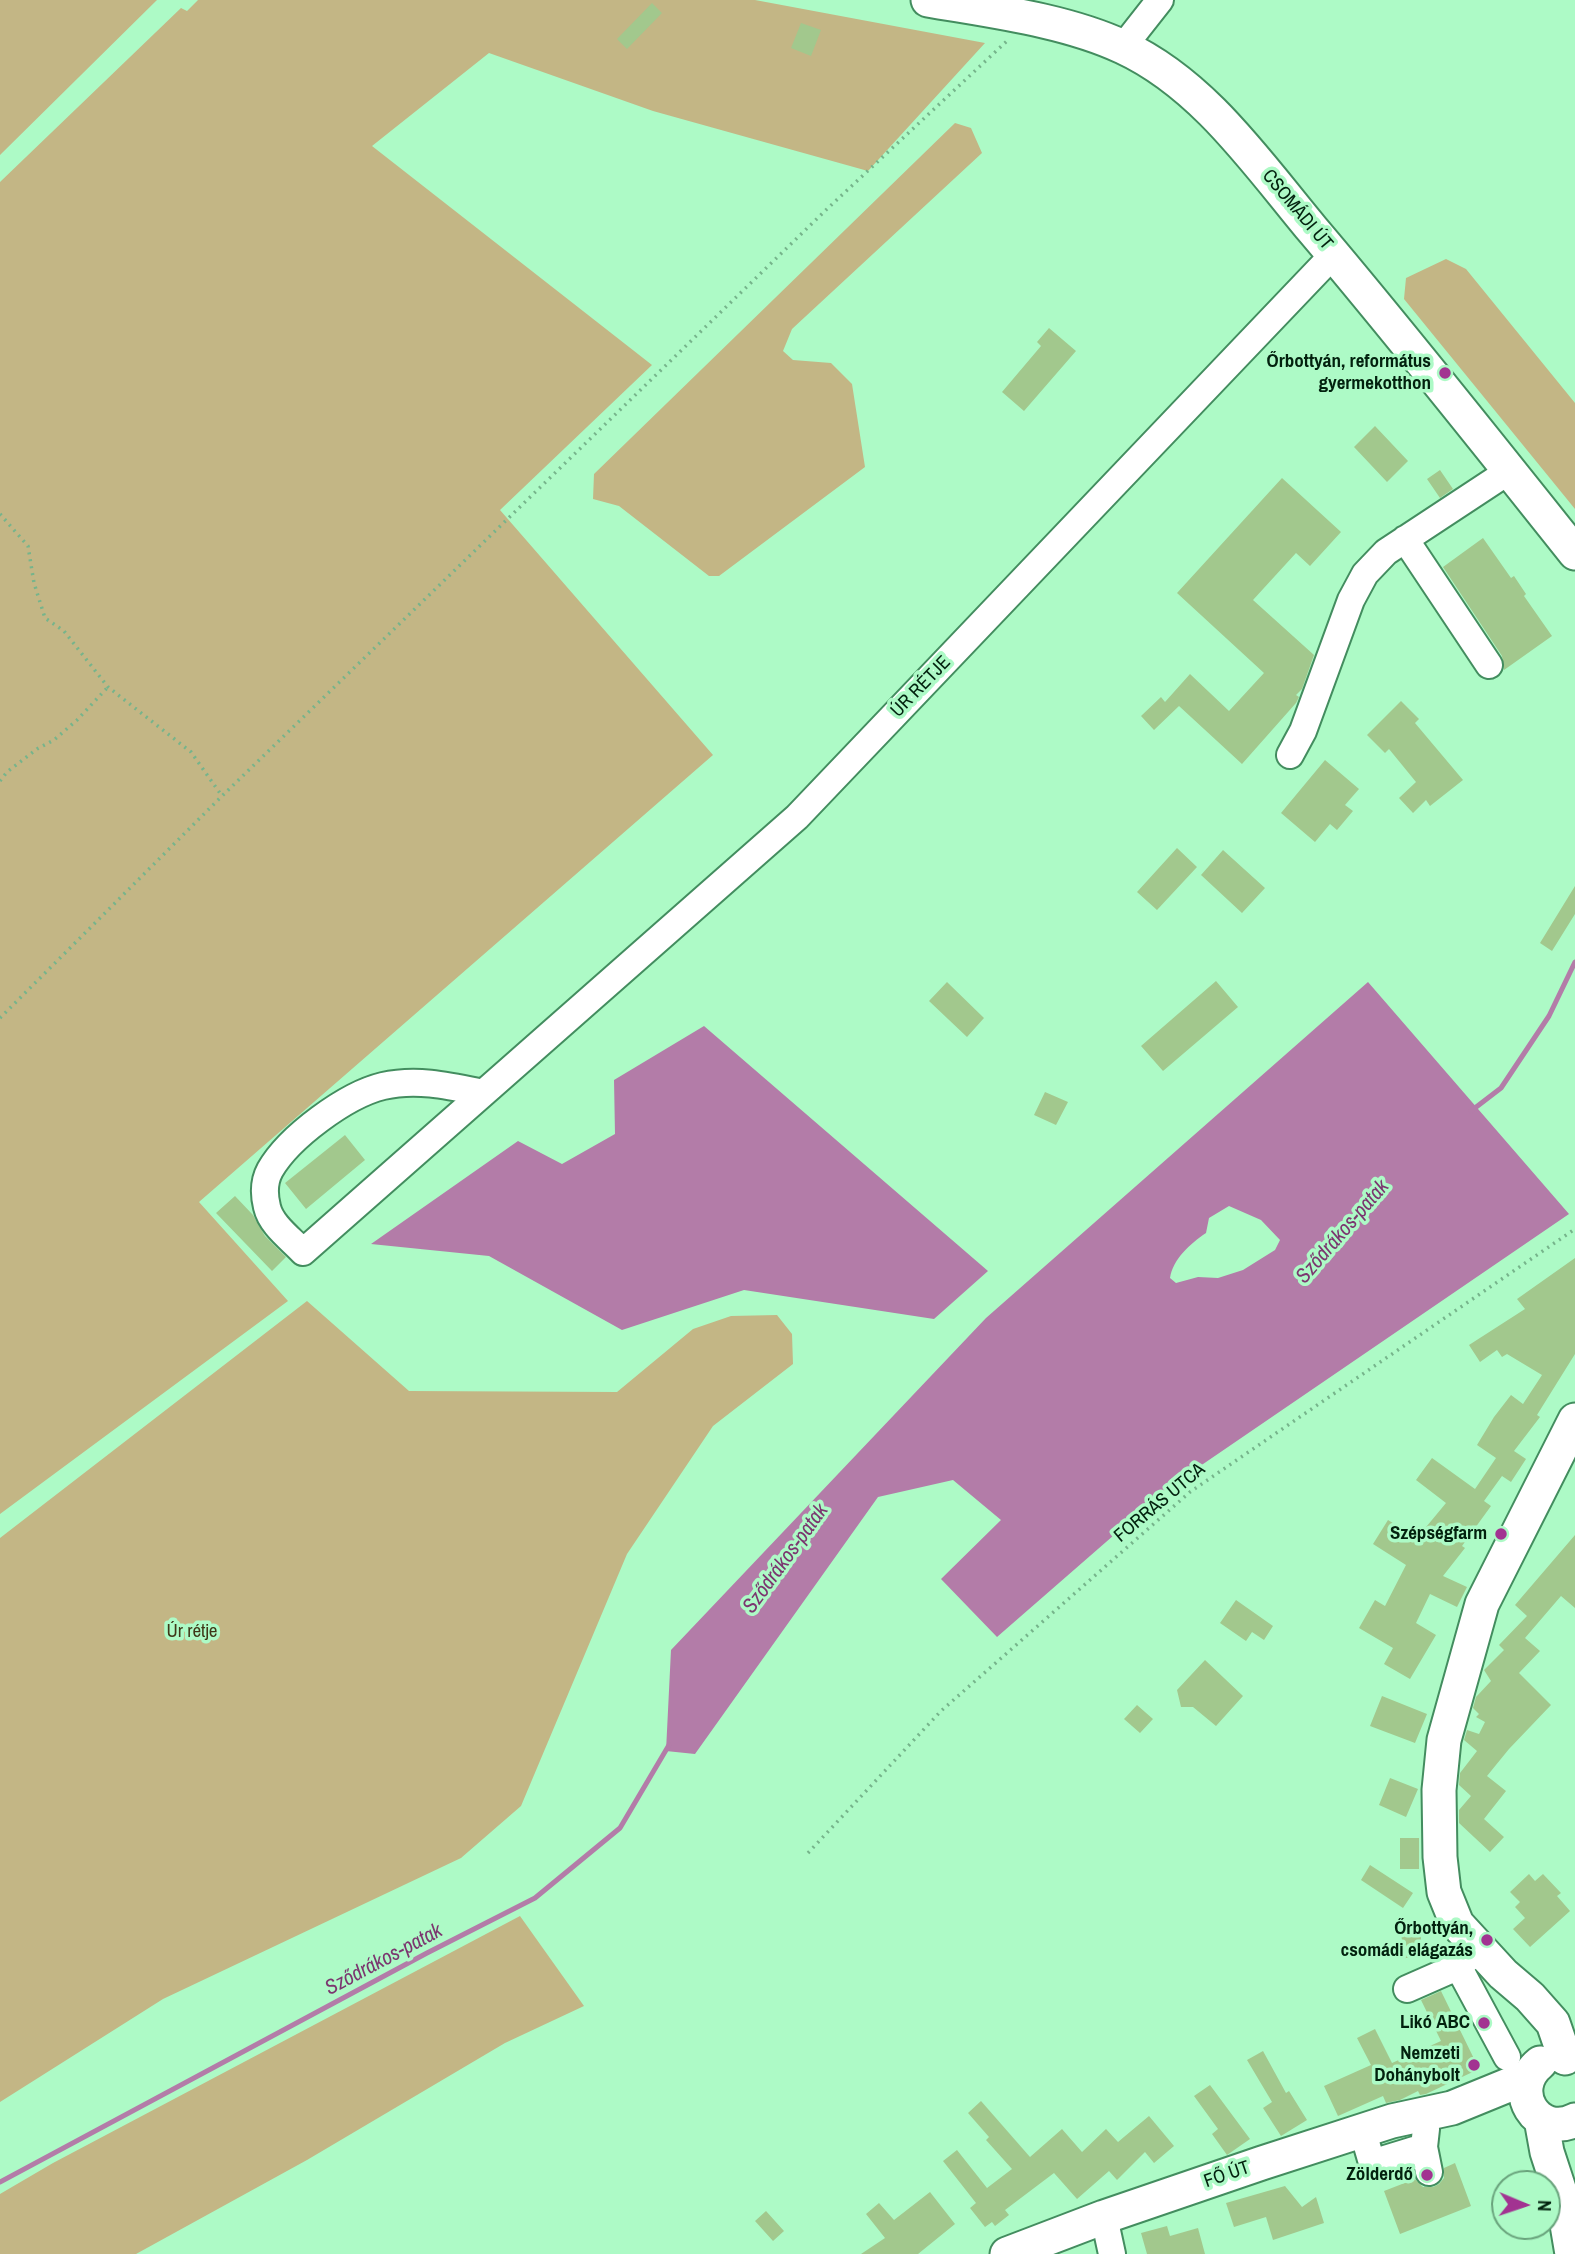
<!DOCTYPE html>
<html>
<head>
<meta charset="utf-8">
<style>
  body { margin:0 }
  #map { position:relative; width:1575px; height:2254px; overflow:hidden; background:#adfac6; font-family:"Archivo Narrow",sans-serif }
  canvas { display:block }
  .north { position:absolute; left:1491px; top:2170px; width:70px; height:70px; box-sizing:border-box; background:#adfac6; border:2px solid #69a37c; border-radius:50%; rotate:92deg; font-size:19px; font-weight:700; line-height:28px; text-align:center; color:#02210e }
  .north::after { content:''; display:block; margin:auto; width:24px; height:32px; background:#a23391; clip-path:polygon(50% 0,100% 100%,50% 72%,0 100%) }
</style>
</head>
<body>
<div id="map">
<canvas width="1575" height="2254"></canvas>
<div class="north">N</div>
</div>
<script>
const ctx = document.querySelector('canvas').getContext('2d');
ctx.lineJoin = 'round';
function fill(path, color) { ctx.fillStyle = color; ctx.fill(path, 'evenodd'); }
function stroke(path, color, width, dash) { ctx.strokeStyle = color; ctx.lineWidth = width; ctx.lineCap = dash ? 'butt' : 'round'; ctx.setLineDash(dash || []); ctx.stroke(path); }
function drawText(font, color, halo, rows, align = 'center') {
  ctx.font = font + ' "Archivo Narrow",sans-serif'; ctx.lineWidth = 7; ctx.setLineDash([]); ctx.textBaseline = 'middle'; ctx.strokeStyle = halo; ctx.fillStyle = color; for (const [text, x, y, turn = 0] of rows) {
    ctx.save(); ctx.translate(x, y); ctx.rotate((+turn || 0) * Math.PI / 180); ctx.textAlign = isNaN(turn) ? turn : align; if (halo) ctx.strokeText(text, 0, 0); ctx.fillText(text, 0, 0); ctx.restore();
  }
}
fill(new Path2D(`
  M 0,0 L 157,0 L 0,155 Z
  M 198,0 L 755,0 L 985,43 L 868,171 L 653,111 L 489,53 L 372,146 L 652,365 L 500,510 L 713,755 L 199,1202 L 288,1301 L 0,1514 L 0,182 L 181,8 L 187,11 Z
  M 955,123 L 971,128 L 982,153 L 792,329 L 783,351 L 793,360 L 831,363 L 852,384 L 865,467 L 719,576 L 709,576 L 619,506 L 593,499 L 594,474 Z
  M 1446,259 L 1466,269 L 1575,403 L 1575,509 L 1404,299 L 1406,278 Z
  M 307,1301 L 409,1391 L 617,1392 L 693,1329 L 731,1316 L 777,1315 L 792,1334 L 793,1364 L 713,1426 L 627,1554 L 521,1806 L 461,1858 L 163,1999 L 0,2102 L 0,1538 Z
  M 520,1916 L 584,2006 L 505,2043 L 307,2160 L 136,2254 L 0,2254 L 0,2194 L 53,2163 Z`), '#c3b685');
fill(new Path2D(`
  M 1368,982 L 1569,1214 L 1168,1488 L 997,1637 L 941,1579 L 1001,1520 L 953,1480 L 878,1497 L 695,1754 L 666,1751 L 671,1650 L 986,1318 ZM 1229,1206 L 1261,1220 L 1280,1240 L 1275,1250 L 1243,1270 L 1218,1278 L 1198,1277 L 1176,1283 L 1170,1278 C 1173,1259 1190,1244 1206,1233 L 1209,1218 Z
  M 704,1026 L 988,1271 L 934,1319 L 744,1290 L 622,1330 L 489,1256 L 371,1244 L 518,1141 L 562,1164 L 615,1134 L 614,1080 Z`), '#b37ca8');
stroke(new Path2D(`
  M 1471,1111 L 1501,1088 L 1549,1016 L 1575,962
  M 0,2182 L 427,1953 L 535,1898 L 620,1828 L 669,1745`), '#b37ca8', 5);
fill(new Path2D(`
  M 652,3 L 662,13 L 627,49 L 617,39 Z
  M 801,23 L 821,30 L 811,56 L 791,48 Z
  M 1049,328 L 1076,351 L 1024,411 L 1002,392 L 1041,346 L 1037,342 Z
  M 1375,426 L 1408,461 L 1387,482 L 1354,447 Z
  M 1440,470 L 1453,489 L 1440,498 L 1427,479 Z
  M 1282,478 L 1341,532 L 1310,566 L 1296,553 L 1253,600 L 1314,655 L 1302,689 L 1296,695 L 1299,697 L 1296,703 L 1242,764 L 1179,706 L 1154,730 L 1141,716 L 1161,697 L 1165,702 L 1190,674 L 1229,711 L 1264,673 L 1177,593 Z
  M 1483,538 L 1511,578 L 1514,576 L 1526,594 L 1524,596 L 1552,636 L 1504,670 L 1502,656 L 1443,567 Z
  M 1401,701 L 1419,719 L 1415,723 L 1463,780 L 1430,806 L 1426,800 L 1413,813 L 1399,798 L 1416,782 L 1389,749 L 1385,753 L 1367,735 Z
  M 1325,760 L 1359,789 L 1345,805 L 1353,811 L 1337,830 L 1330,824 L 1315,842 L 1281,813 Z
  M 1177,848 L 1197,867 L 1157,910 L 1137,892 Z
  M 1223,850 L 1265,888 L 1242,913 L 1201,875 Z
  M 1575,886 L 1575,914 L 1552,951 L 1540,943 Z
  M 1216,981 L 1238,1007 L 1163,1071 L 1141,1046 Z
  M 947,982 L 984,1018 L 967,1037 L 929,1001 Z
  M 1045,1092 L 1068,1102 L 1056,1125 L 1034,1115 Z
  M 345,1135 L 365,1160 L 306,1209 L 285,1183 Z
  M 235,1196 L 253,1215 L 265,1236 L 286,1257 L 272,1271 L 216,1213 Z
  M 1575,1258 L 1575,1354 L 1537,1415 L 1540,1417 L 1514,1451 L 1526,1459 L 1511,1482 L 1502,1476 L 1484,1501 L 1491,1506 L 1462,1546 L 1465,1548 L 1443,1576 L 1467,1587 L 1457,1607 L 1430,1594 L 1416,1623 L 1436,1635 L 1410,1679 L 1384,1664 L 1393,1648 L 1359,1628 L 1375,1600 L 1385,1606 L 1406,1565 L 1373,1544 L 1388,1520 L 1417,1538 L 1446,1503 L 1416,1480 L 1432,1458 L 1475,1489 L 1496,1458 L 1477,1445 L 1494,1417 L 1511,1395 L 1523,1404 L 1542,1375 L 1507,1354 L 1502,1357 L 1497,1350 L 1480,1362 L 1469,1345 L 1525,1309 L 1517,1299 Z
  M 1575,1535 L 1575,1608 L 1561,1596 L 1525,1638 L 1540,1651 L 1519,1673 L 1551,1705 L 1509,1749 L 1487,1776 L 1506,1791 L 1484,1819 L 1504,1837 L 1490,1852 L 1459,1823 L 1459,1810 L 1471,1796 L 1459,1785 L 1460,1773 L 1477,1751 L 1464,1740 L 1467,1730 L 1479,1734 L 1485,1722 L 1476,1717 L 1479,1714 L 1473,1708 L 1476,1697 L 1491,1681 L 1484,1670 L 1504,1650 L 1499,1645 L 1527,1616 L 1515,1605 Z
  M 1236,1600 L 1273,1626 L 1264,1640 L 1252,1632 L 1246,1641 L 1220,1623 Z
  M 1205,1660 L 1243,1696 L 1216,1726 L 1193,1707 L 1181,1707 L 1177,1690 Z
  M 1382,1696 L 1427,1714 L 1415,1743 L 1370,1726 Z
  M 1137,1705 L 1153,1719 L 1140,1733 L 1124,1719 Z
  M 1390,1778 L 1418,1789 L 1406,1817 L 1379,1805 Z
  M 1400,1838 L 1419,1838 L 1419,1869 L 1400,1869 Z
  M 1370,1865 L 1413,1893 L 1403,1908 L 1361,1880 Z
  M 1529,1874 L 1535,1881 L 1543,1874 L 1561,1893 L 1557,1896 L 1570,1911 L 1530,1947 L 1513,1929 L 1525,1918 L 1515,1907 L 1520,1902 L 1510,1892 Z
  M 1419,1922 L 1423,1956 L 1398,1959 L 1395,1941 L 1402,1940 L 1399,1924 Z
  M 1441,1991 L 1479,2069 L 1426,2094 L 1420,2095 L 1418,2091 L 1400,2100 L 1386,2103 L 1383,2096 L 1338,2116 L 1324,2086 L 1371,2065 L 1357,2038 L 1375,2029 L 1392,2063 L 1441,2041 L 1421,2000 Z
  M 1263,2051 L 1286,2093 L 1289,2091 L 1307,2120 L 1281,2136 L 1263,2108 L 1272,2102 L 1247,2060 Z
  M 1210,2085 L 1250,2139 L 1227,2155 L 1212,2134 L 1218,2129 L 1194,2096 Z
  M 981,2101 L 1030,2157 L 1062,2129 L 1082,2152 L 1106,2129 L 1118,2142 L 1149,2116 L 1174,2146 L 1154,2163 L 1145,2152 L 1117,2180 L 1109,2171 L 1077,2199 L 1054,2173 L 1005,2210 L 1009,2215 L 995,2226 L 992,2222 L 985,2227 L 970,2208 L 976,2203 L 943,2161 L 957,2150 L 987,2188 L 1012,2169 L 986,2140 L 989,2137 L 968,2113 Z
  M 1455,2163 L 1471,2206 L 1400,2234 L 1384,2191 L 1415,2179 L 1423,2187 L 1433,2187 L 1439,2184 L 1444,2178 L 1444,2168 Z
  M 1285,2186 L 1302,2207 L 1316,2197 L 1324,2223 L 1273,2240 L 1266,2217 L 1234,2227 L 1226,2203 Z
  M 930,2192 L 955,2224 L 918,2254 L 861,2254 L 885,2238 L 866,2214 L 879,2203 L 894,2220 Z
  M 766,2211 L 784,2231 L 773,2241 L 755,2221 Z
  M 1167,2226 L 1170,2236 L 1198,2228 L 1205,2254 L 1147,2254 L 1141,2233 Z`), '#a2c88d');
const minor = new Path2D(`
  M 1123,47 L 1160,0
  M 1405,539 L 1489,665
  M 1290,755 L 1303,731 L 1351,600 L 1365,574 L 1386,552 L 1509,471
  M 483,1093 C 450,1086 417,1078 383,1086 C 346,1095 289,1137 270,1170 C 264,1181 264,1195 267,1207 C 271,1225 291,1239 303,1252 L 797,817 L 1334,254
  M 1458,1966 L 1507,2057
  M 1407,1989 L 1457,1967 L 1471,1956
  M 1426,2129 L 1424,2147 L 1429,2172
  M 1363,2132 L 1372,2163 L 1424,2147
  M 1104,2217 L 1112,2254`);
const major = new Path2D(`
  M 928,0 C 991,11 1065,20 1123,47 C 1203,84 1257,163 1312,229 C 1402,335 1488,444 1575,553
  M 1565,2058 L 1553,2023 L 1530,1997 L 1503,1974 L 1457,1924 L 1444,1892 L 1440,1857 L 1439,1790 L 1444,1740 L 1482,1604 L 1575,1420
  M 1540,2063 C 1507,2090 1537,2139 1575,2120
  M 1541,2119 L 1547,2152 L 1563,2201 L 1572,2254
  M 1007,2254 L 1104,2217 L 1262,2163 L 1392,2121 L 1452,2108 L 1528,2077`);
stroke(minor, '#438d5f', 30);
stroke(major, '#438d5f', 37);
stroke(new Path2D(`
  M 0,514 L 28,546 L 34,583 L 45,618 L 64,631 L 108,687 L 191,752 L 222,796
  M 0,781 L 7,772 L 37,749 L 54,740 L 77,720 L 108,687
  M 0,1018 L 222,796 L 827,209 L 1008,40
  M 808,1853 L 941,1711 L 1190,1492 L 1575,1229`), '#76b48b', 3.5, [2, 5]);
stroke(minor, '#fff', 26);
stroke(major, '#fff', 33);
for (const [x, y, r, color] of [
  [1445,373,7,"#a23391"],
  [1501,1534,7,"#a23391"],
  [1487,1940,7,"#a23391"],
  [1484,2023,7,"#a23391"],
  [1474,2065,7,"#a23391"],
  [1427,2175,7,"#a23391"]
]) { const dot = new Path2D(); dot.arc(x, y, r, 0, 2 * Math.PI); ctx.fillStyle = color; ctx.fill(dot); stroke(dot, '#adfac6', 2.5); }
drawText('19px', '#02210e', '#adfac6', [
  ["CSOMÁDI ÚT",1297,210,50],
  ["ÚR RÉTJE",921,687,-46],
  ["FORRÁS UTCA",1160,1503,-40],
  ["FŐ ÚT",1227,2175,-19]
]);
drawText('bold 19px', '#02210e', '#adfac6', [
  ["Őrbottyán, református",1431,362],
  ["gyermekotthon",1431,384],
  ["Szépségfarm",1487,1534],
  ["Őrbottyán,",1473,1929],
  ["csomádi elágazás",1473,1951],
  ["Likó ABC",1470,2023],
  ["Nemzeti",1460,2054],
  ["Dohánybolt",1460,2076],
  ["Zölderdő",1413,2175]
], 'right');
drawText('19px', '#3f3718', '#adfac6', [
  ["Úr rétje",192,1632]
]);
drawText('italic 21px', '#7b366f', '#adfac6', [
  ["Sződrákos-patak",1343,1232,-49],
  ["Sződrákos-patak",786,1559,-54],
  ["Sződrákos-patak",384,1960,-28]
]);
</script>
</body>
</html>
